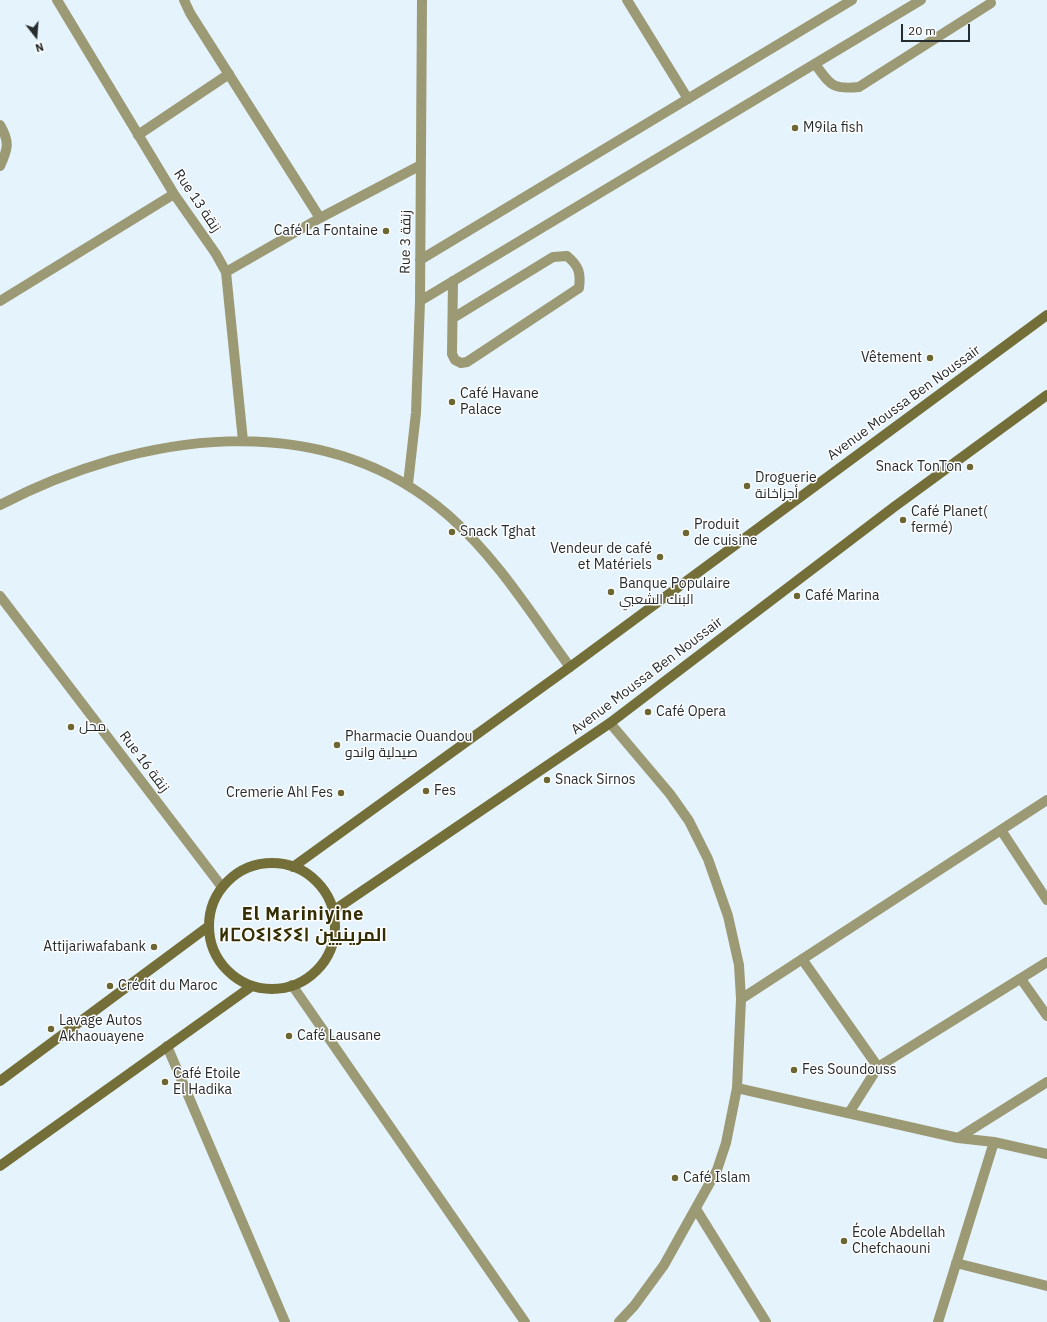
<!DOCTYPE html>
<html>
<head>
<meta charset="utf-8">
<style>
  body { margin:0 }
  #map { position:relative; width:1047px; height:1322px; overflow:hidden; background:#e5f3fc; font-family:"IBM Plex Sans",sans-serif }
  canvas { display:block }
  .north { position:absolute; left:16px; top:16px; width:40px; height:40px; -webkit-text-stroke:3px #fefefe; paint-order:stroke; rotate:163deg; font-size:11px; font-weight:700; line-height:16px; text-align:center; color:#262b2e }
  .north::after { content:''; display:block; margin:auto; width:14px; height:18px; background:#262b2e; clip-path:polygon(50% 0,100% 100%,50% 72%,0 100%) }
  .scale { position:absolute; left:901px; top:24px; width:69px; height:18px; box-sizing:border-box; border:2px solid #262b2e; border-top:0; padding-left:5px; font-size:12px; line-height:14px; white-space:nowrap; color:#262b2e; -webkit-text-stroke:3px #fefefe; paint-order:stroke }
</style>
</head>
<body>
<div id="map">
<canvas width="1047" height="1322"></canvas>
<div class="north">N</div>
<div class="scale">20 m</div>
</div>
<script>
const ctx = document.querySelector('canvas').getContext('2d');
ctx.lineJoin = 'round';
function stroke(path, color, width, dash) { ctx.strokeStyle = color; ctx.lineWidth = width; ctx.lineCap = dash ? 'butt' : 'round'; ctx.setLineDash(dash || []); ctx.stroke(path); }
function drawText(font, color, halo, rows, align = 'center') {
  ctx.font = font + ' "IBM Plex Sans",Cairo,"Noto Sans Tifinagh",sans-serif'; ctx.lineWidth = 3; ctx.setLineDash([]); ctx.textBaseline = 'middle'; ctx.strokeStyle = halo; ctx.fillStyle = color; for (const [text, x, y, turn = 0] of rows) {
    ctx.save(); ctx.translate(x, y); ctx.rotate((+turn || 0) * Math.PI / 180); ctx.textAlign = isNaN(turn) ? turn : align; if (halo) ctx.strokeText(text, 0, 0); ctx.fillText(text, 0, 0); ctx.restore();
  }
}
stroke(new Path2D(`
  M 815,64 C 830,84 831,90 859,87 L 991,3
  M 138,135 L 229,74
  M 453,318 L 553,257 L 567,256 C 579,266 581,273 579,288 L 467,362 L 461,363 L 455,360 L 452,354 L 453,281`), '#9c9975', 10);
stroke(new Path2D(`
  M 57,0 L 174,194 L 216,254 L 226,272 L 243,441
  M 184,0 L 190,13 L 320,218
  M 627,0 L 688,99
  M 0,125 C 10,142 8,149 0,166
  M 420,260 L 852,0
  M 226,272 L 320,218 L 421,165
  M 0,301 L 174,194
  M 420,301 L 921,0
  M 408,484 L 416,413 L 420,301 L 422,0
  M 0,505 C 138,433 321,404 448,515 C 497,558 532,615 570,667
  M 0,596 L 222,887
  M 610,723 L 670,794 L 689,821 L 708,859 L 728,916 L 739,965 L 741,999 L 737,1088 L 726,1143 L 717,1170 L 664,1265 L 634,1306 L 619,1322
  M 1001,830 L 1047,900
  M 802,959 L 878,1067
  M 1021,979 L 1047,1016
  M 292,985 L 525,1322
  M 741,999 L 1047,800
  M 167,1046 L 285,1322
  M 737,1088 L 958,1138 L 994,1142 L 1047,1154
  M 849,1113 L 878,1067 L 1047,962
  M 958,1138 L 1047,1082
  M 696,1209 L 766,1322
  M 956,1263 L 1047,1286
  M 938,1322 L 994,1142`), '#9c9975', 10);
stroke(new Path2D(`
  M209 926a63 63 0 1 1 126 0a63 63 0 1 1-126 0Z
  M 293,867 L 570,667 L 1047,315
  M 333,911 L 610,723 L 894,507 L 1047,395
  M 0,1081 L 209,926
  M 0,1166 L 252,986`), '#746f38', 10);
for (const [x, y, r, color] of [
  [795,128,4,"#6b6632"],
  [386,231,4,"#6b6632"],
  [930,358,4,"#6b6632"],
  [452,402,4,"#6b6632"],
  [970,467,4,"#6b6632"],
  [747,486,4,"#6b6632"],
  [903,520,4,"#6b6632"],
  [452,532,4,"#6b6632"],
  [686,533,4,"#6b6632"],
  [660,557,4,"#6b6632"],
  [611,592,4,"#6b6632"],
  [797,596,4,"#6b6632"],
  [648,712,4,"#6b6632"],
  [71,727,4,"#6b6632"],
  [337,745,4,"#6b6632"],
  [547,780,4,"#6b6632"],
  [426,791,4,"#6b6632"],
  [341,793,4,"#6b6632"],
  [154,947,4,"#6b6632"],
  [110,986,4,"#6b6632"],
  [51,1029,4,"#6b6632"],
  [289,1036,4,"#6b6632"],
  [794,1070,4,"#6b6632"],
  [165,1082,4,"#6b6632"],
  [675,1178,4,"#6b6632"],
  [844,1241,4,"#6b6632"]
]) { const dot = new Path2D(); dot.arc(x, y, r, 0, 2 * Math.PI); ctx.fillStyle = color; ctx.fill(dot); stroke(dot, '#fefefe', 1.5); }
drawText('14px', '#262b2e', '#fefefe', [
  ["M9ila fish",803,128],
  ["Café La Fontaine",378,231,"right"],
  ["Vêtement",922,358,"right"],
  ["Café Havane",460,394],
  ["Palace",460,410],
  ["Snack TonTon",962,467,"right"],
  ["Droguerie",755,478],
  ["أجزاخانة",755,494],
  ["Café Planet(",911,512],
  ["fermé)",911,528],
  ["Produit",694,525],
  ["de cuisine",694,541],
  ["Snack Tghat",460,532],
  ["Vendeur de café",652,549,"right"],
  ["et Matériels",652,565,"right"],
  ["Banque Populaire",619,584],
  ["البنك الشعبي",619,600],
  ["Café Marina",805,596],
  ["Café Opera",656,712],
  ["محل",79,727],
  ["Pharmacie Ouandou",345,737],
  ["صيدلية واندو",345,753],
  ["Snack Sirnos",555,780],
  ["Fes",434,791],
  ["Cremerie Ahl Fes",333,793,"right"],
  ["Attijariwafabank",146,947,"right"],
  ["Crédit du Maroc",118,986],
  ["Lavage Autos",59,1021],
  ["Akhaouayene",59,1037],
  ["Café Lausane",297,1036],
  ["Fes Soundouss",802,1070],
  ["Café Etoile",173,1074],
  ["El Hadika",173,1090],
  ["Café Islam",683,1178],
  ["École Abdellah",852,1233],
  ["Chefchaouni",852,1249]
], 'left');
drawText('14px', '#262b2e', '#fefefe', [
  ["Rue 13 زنقة",197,201,56],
  ["Rue 3 زنقة",406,242,-89],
  ["Avenue Moussa Ben Noussair",904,403,-36],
  ["Avenue Moussa Ben Noussair",647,676,-37],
  ["Rue 16 زنقة",144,762,53]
]);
ctx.letterSpacing = '1px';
drawText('bold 18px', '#332e03', '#fefefe', [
  ["El Mariniyine",303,915],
  ["ⵍⵎⵔⵉⵏⵉⵢⵉⵏ المرينيين",303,936]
]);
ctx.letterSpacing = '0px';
</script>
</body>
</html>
